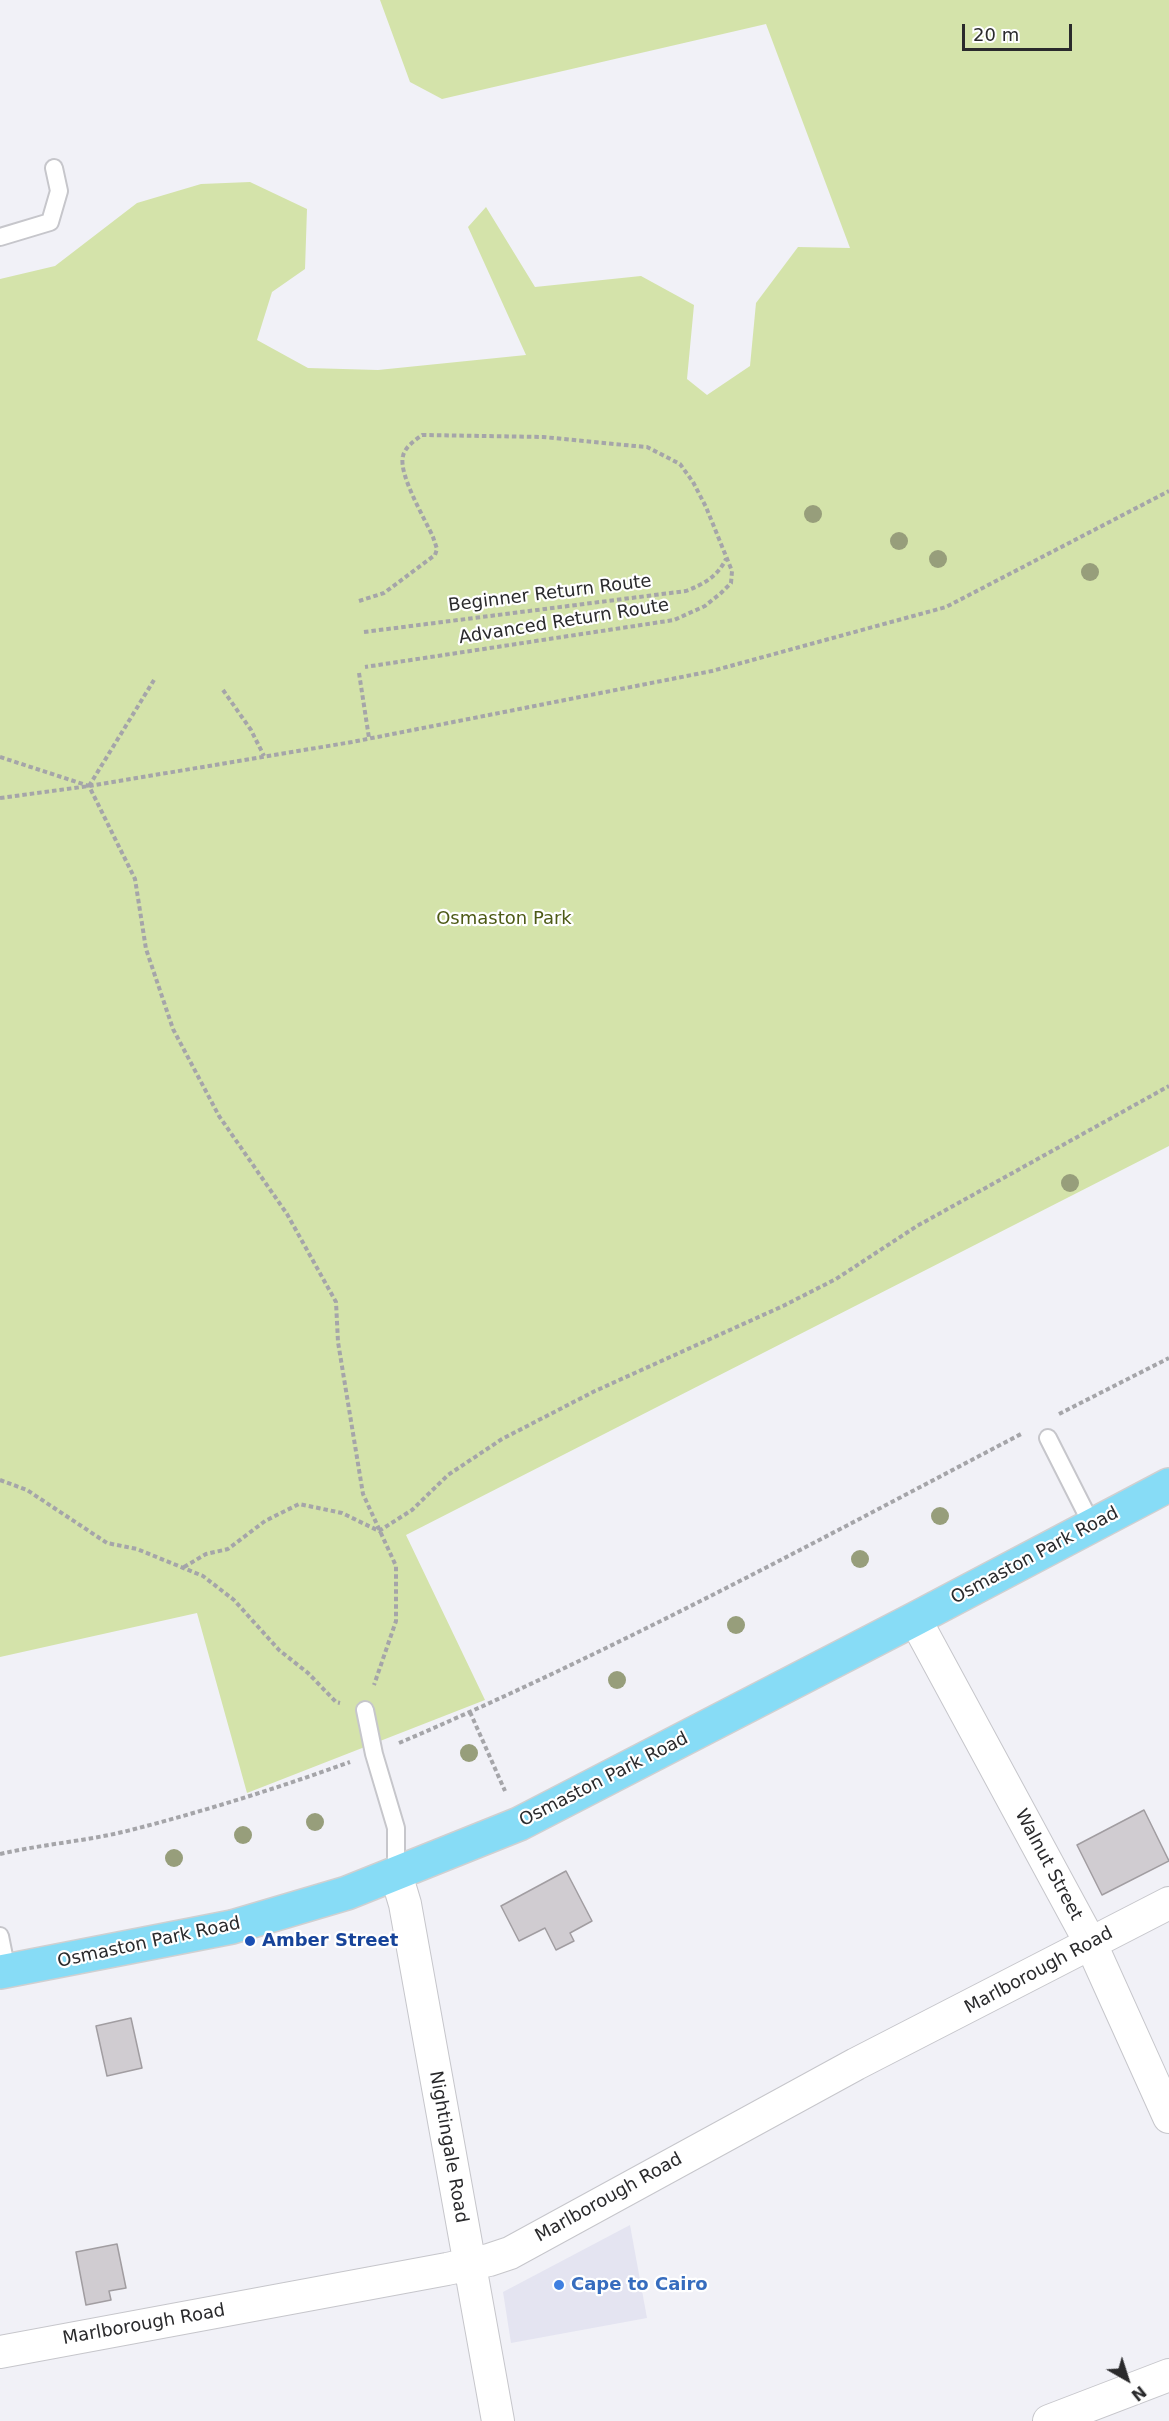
<!DOCTYPE html>
<html>
<head>
<meta charset="utf-8">
<style>
  body { margin:0 }
  #map { position:relative; width:1169px; height:2421px; overflow:hidden; background:#f1f1f7; font-family:"DejaVu Sans",sans-serif }
  canvas { display:block }
  .north { position:absolute; left:1097px; top:2349px; width:60px; height:60px; -webkit-text-stroke:4px #fff; paint-order:stroke; rotate:141deg; font-size:16px; font-weight:700; line-height:24px; text-align:center; color:#2a2a2c }
  .north::after { content:''; display:block; margin:auto; width:21px; height:27px; background:#2a2a2c; clip-path:polygon(50% 0,100% 100%,50% 72%,0 100%) }
  .scale { position:absolute; left:962px; top:24px; width:110px; height:27px; box-sizing:border-box; border:3px solid #2a2a2c; border-top:0; padding-left:8px; font-size:18px; line-height:21px; white-space:nowrap; color:#2a2a2c; -webkit-text-stroke:4px #fff; paint-order:stroke }
</style>
</head>
<body>
<div id="map">
<canvas width="1169" height="2421"></canvas>
<div class="north">N</div>
<div class="scale">20 m</div>
</div>
<script>
const ctx = document.querySelector('canvas').getContext('2d');
ctx.lineJoin = 'round';
function fill(path, color) { ctx.fillStyle = color; ctx.fill(path, 'evenodd'); }
function stroke(path, color, width, dash) { ctx.strokeStyle = color; ctx.lineWidth = width; ctx.lineCap = dash ? 'butt' : 'round'; ctx.setLineDash(dash || []); ctx.stroke(path); }
function drawText(font, color, halo, rows, align = 'center') {
  ctx.font = font + ' "DejaVu Sans",sans-serif'; ctx.lineWidth = 4.5; ctx.setLineDash([]); ctx.textBaseline = 'middle'; ctx.strokeStyle = halo; ctx.fillStyle = color; for (const [text, x, y, turn = 0] of rows) {
    ctx.save(); ctx.translate(x, y); ctx.rotate((+turn || 0) * Math.PI / 180); ctx.textAlign = isNaN(turn) ? turn : align; if (halo) ctx.strokeText(text, 0, 0); ctx.fillText(text, 0, 0); ctx.restore();
  }
}
fill(new Path2D(`
  M 630,2225 L 647,2318 L 511,2343 L 503,2292 Z`), '#e4e4f1');
fill(new Path2D(`
  M 380,0 L 1169,0 L 1169,1146 L 406,1535 L 485,1700 L 247,1793 L 197,1613 L 0,1657 L 0,279 L 55,266 L 137,203 L 201,184 L 250,182 L 307,209 L 305,269 L 272,292 L 257,340 L 308,368 L 378,370 L 526,355 L 468,227 L 486,207 L 535,287 L 641,276 L 694,305 L 687,379 L 707,395 L 750,366 L 756,303 L 798,247 L 850,248 L 766,24 L 442,99 L 410,82 Z`), '#d4e3aa');
const building = new Path2D(`
  M 1144,1810 L 1169,1861 L 1102,1895 L 1077,1845 Z
  M 566,1871 L 592,1921 L 570,1933 L 574,1941 L 556,1950 L 545,1928 L 519,1941 L 501,1906 Z
  M 131,2018 L 142,2068 L 107,2076 L 96,2026 Z
  M 117,2244 L 126,2288 L 109,2291 L 111,2300 L 86,2305 L 76,2252 Z`);
fill(building, '#d0ccd1');
stroke(building, '#a19da1', 1.5);
const service = new Path2D(`
  M 0,237 L 50,222 L 59,191 L 54,168
  M 1048,1438 L 1092,1525
  M 365,1710 L 374,1754 L 396,1828 L 396,1874
  M 0,1936 L 7,1971`);
const minor = new Path2D(`
  M 915,1619 L 1091,1944 L 1169,2117
  M 396,1874 L 405,1904 L 498,2421
  M 0,2352 L 447,2269 L 489,2260 L 510,2253 L 856,2064 L 1169,1903
  M 1049,2421 L 1169,2375`);
const trunk = new Path2D(`
  M 0,1972 L 232,1927 L 347,1893 L 519,1824 L 915,1619 L 1169,1485`);
stroke(service, '#c6c6cb', 20);
stroke(minor, '#c6c6cb', 34);
stroke(trunk, '#d0d0d1', 36);
stroke(new Path2D(`
  M 359,601 L 384,593 L 435,555 L 437,549 L 433,537 C 425,519 398,474 403,456 C 405,447 414,441 422,435 L 543,437 L 635,446 L 647,447 L 680,464 L 693,482 L 706,507 L 732,571 L 731,583 L 721,593 L 705,606 L 674,620 L 365,667
  M 364,632 L 686,591 C 704,584 717,577 726,559
  M 359,673 L 369,738
  M 223,690 L 251,730 L 264,756
  M 0,757 L 89,786 L 135,879 L 146,949 L 173,1029 L 219,1116 L 287,1214 L 336,1302 L 338,1342 L 363,1494 L 396,1566 L 396,1621 L 374,1685
  M 89,786 L 154,680
  M 0,798 L 89,786 L 352,742 L 712,671 L 946,607 L 1169,491
  M 1059,1414 L 1169,1358
  M 0,1480 L 27,1490 L 107,1543 L 137,1549 L 203,1576 L 234,1600 L 279,1650 L 308,1673 L 336,1702 L 340,1703
  M 184,1567 L 206,1554 L 228,1549 L 265,1521 L 299,1504 L 342,1513 L 379,1531 L 412,1510 L 448,1475 L 502,1439 L 595,1391 L 783,1306 L 836,1279 L 917,1226 L 1169,1086
  M 470,1712 L 505,1791
  M 399,1743 C 612,1652 817,1541 1023,1433
  M 0,1854 C 43,1844 88,1841 131,1830 C 205,1811 278,1788 350,1762`), '#a5a5a9', 4, [4.5, 3]);
stroke(service, '#fff', 16);
stroke(minor, '#fff', 32);
stroke(trunk, '#87dcf6', 33);
ctx.fillStyle = '#979e7b';
for (const [x, y] of [
  [813,514],
  [899,541],
  [938,559],
  [1090,572],
  [1070,1183],
  [940,1516],
  [860,1559],
  [736,1625],
  [617,1680],
  [469,1753],
  [315,1822],
  [243,1835],
  [174,1858]
]) { ctx.beginPath(); ctx.arc(x, y, 9, 0, 2 * Math.PI); ctx.fill(); }
for (const [x, y, r, color] of [
  [250,1941,6,"#1a4fb4"],
  [559,2285,6,"#3f7fe0"]
]) { const dot = new Path2D(); dot.arc(x, y, r, 0, 2 * Math.PI); ctx.fillStyle = color; ctx.fill(dot); stroke(dot, '#fff', 2); }
drawText('18px', '#2a2a2c', '#fff', [
  ["Beginner Return Route",550,594,-7],
  ["Advanced Return Route",564,622,-9],
  ["Osmaston Park Road",1035,1556,-28],
  ["Osmaston Park Road",604,1780,-27],
  ["Walnut Street",1048,1865,62],
  ["Osmaston Park Road",149,1943,-12],
  ["Marlborough Road",1039,1971,-28],
  ["Nightingale Road",448,2147,80],
  ["Marlborough Road",609,2198,-29],
  ["Marlborough Road",144,2325,-10]
]);
drawText('18px', '#4d5a16', '#fff', [
  ["Osmaston Park",504,919]
]);
drawText('bold 18px', '#164399', '#fff', [
  ["Amber Street",262,1941]
], 'left');
drawText('bold 18px', '#366cbe', '#fff', [
  ["Cape to Cairo",571,2285]
], 'left');
</script>
</body>
</html>
